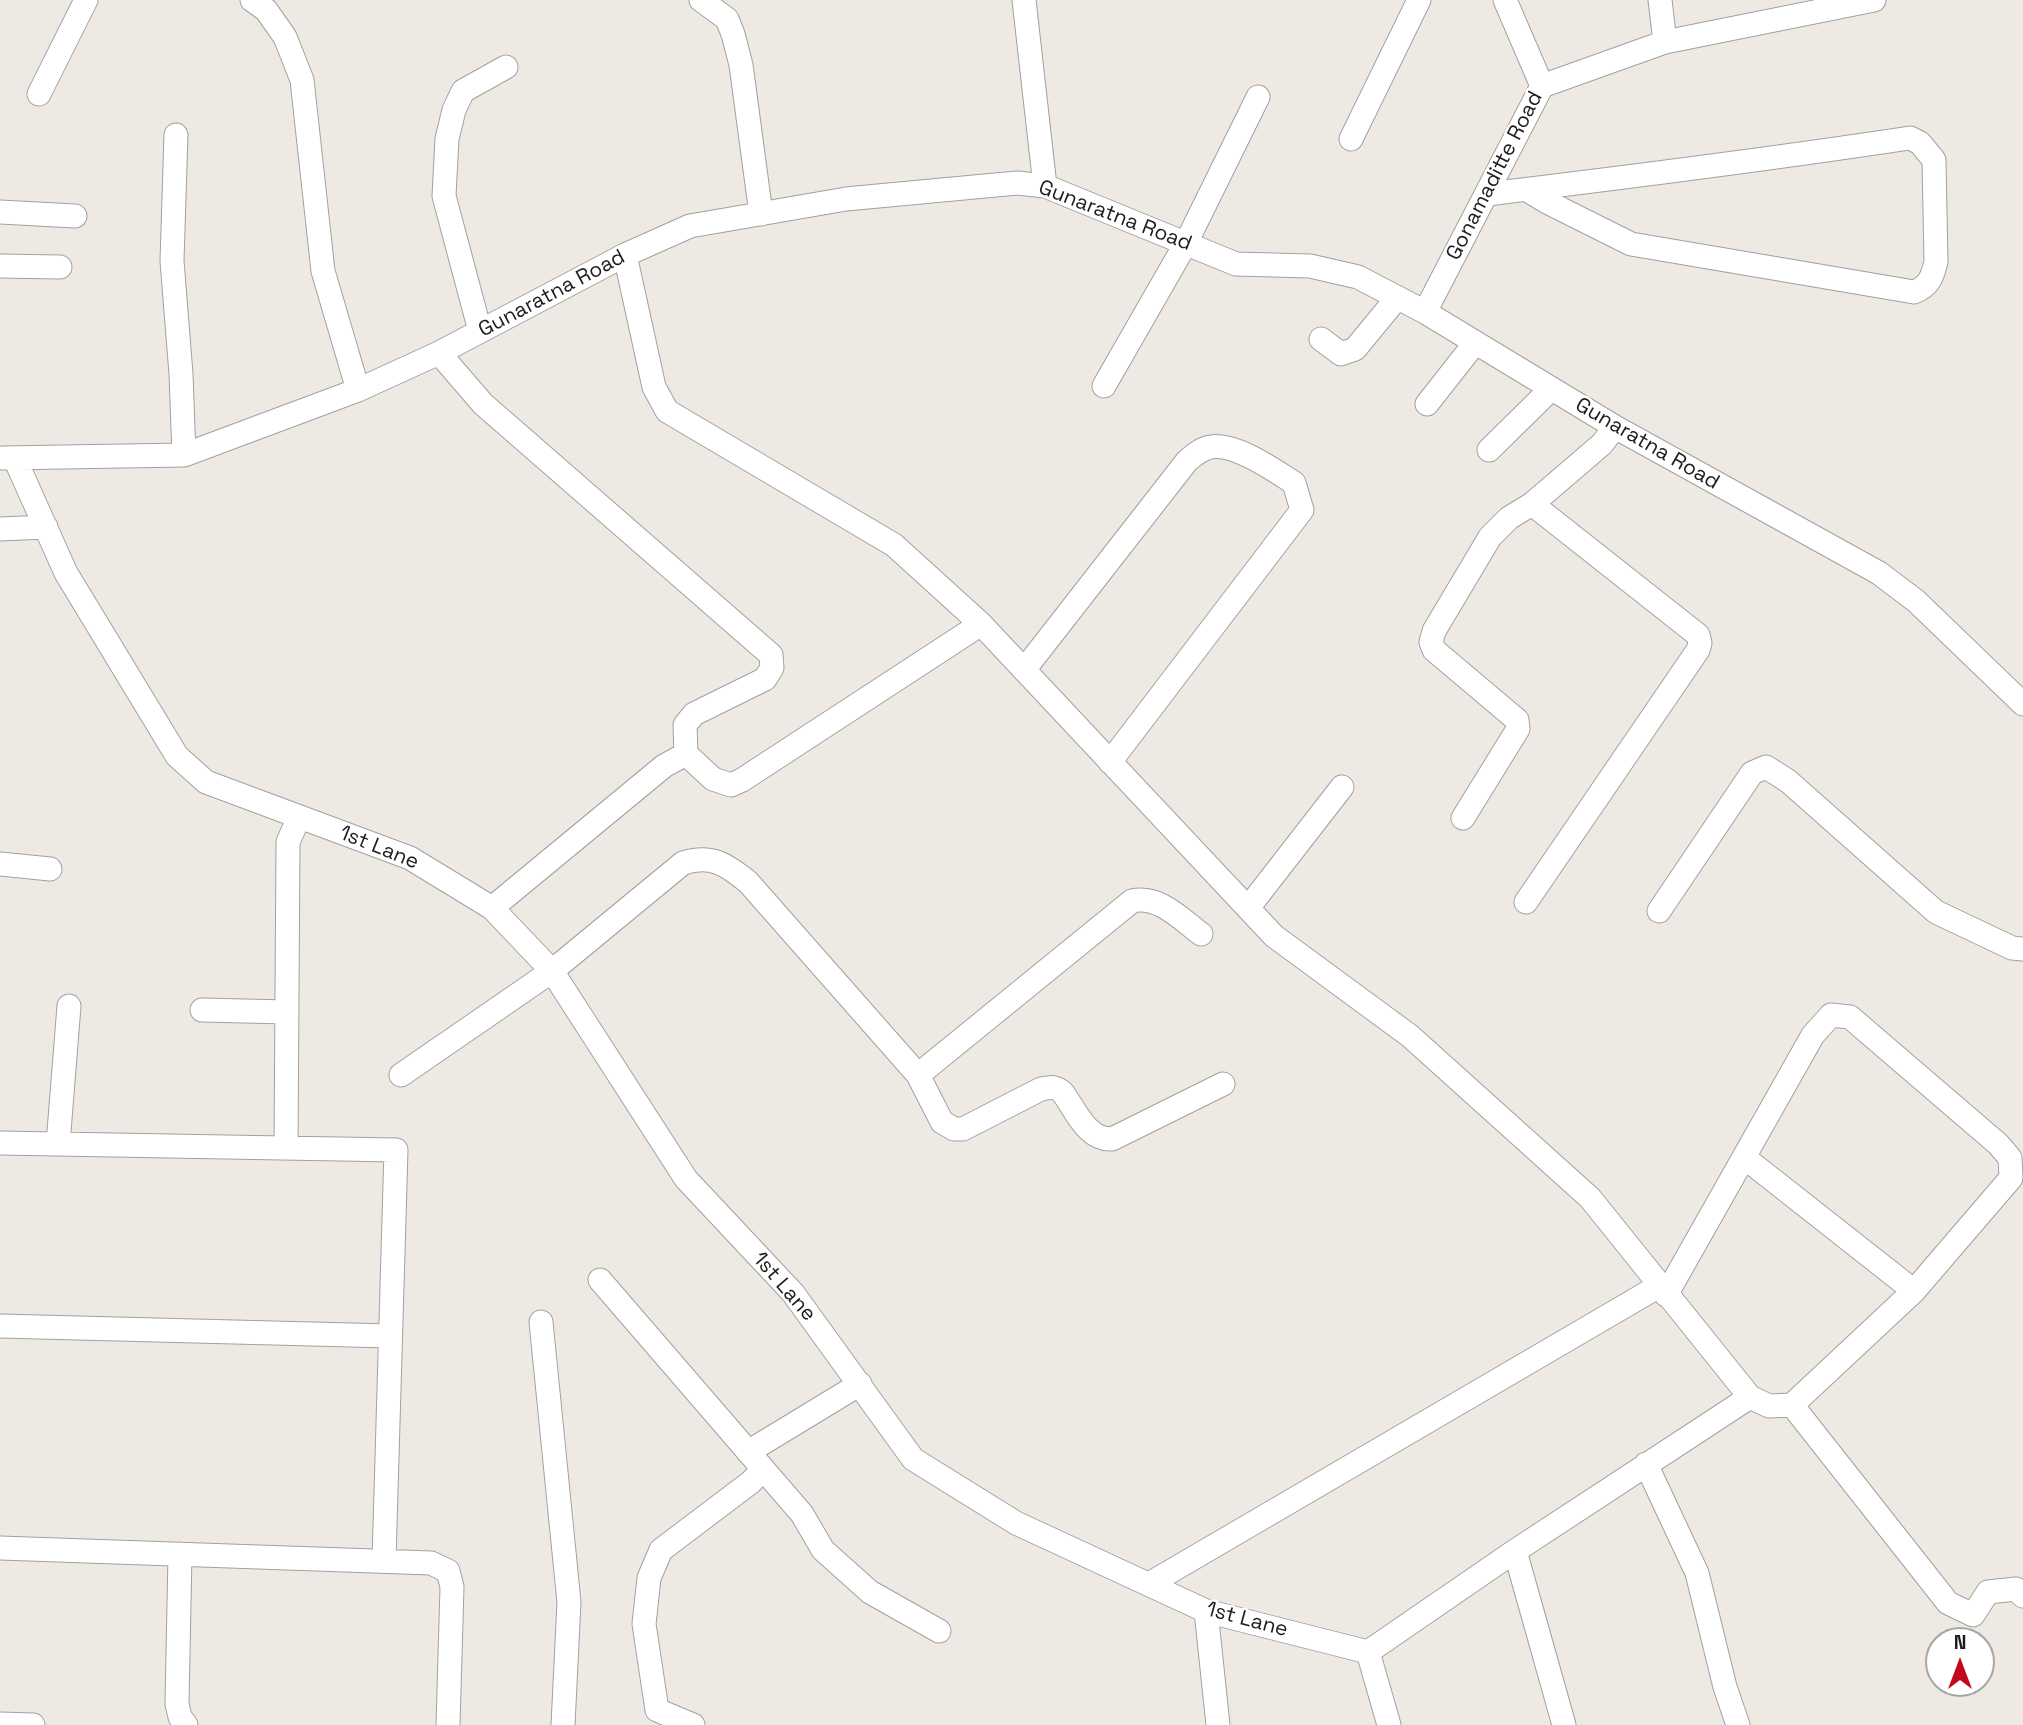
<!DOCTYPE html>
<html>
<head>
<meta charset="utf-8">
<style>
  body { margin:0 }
  #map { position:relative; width:2023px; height:1725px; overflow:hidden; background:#eee9e3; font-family:"Space Grotesk",sans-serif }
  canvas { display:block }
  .north { position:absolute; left:1925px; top:1627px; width:70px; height:70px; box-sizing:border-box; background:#fff; border:2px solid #a5a5a5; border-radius:50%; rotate:0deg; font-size:19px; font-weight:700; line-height:28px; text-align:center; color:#1d1d1d }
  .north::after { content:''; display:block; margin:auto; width:24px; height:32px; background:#c1091b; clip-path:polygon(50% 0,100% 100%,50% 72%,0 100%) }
</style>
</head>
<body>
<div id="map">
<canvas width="2023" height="1725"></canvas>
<div class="north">N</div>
</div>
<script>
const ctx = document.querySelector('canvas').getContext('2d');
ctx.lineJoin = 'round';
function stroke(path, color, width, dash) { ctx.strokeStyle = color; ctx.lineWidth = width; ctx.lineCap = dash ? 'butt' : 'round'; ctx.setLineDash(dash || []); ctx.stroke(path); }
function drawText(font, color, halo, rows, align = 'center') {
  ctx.font = font + ' "Space Grotesk",sans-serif'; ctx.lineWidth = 5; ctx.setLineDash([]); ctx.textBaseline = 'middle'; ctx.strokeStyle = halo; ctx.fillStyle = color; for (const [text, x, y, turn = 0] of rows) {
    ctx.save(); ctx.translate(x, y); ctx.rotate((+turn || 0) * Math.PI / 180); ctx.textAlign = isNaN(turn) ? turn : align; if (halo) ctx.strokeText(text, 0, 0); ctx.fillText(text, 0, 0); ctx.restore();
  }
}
const minor = new Path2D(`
  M 252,0 L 266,10 L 285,37 L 302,80 L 323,271 L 358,390
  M 701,0 L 727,19 L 733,34 L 741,65 L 761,214
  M 1024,0 L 1045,186
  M 1660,0 L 1665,42
  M 1542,86 L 1665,42 L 1874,0
  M 39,94 L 86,0
  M 176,135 L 172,261 L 181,374 L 184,455
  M 1351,139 L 1419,0
  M 1488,194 C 1629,177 1770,159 1910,138 L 1920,143 L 1934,160 L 1936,262 C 1932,278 1929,286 1914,292 L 1631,244 L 1547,202 L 1527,190
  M 0,212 L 75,216
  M 625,255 L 654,387 L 667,411 L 894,545 L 981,624 L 1274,936 L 1410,1036 L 1590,1198 L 1750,1397 L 1769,1406 L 1792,1405 L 1914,1291
  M 0,266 L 60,267
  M 1425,312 L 1542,86 L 1505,0
  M 480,331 L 444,196 L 447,139 L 454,110 L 463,91 L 506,67
  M 1321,339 L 1341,354 L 1355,349 L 1397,298
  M 439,353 L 483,404 L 771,655 L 772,668 L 765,679 L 694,714 L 685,725 L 686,754
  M 1104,386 L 1186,243 L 1258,97
  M 1427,404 L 1475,343
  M 1489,450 L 1551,389
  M 3,458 L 184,455 L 358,390 L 439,353 L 625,255 L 690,226 L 846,199 L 1017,183 L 1045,186 L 1236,264 L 1310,266 L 1358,277 L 1425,312 L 1615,427 L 1879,573 L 1916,601 L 2023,704
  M 15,459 L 66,573 L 177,756 L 206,782 L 410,858 L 492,908 L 552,971 L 686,1179 L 793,1293 L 913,1459 L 1016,1523 L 1206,1611 L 1368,1652 L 1515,1551 L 1750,1397
  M 0,529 L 46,527
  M 1024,670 L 1187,461 C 1194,455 1202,448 1211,447 C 1235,443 1274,470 1294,483 L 1302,510 L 1110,762
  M 1463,818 L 1518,729 L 1517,720 L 1434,650 L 1431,642 L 1434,631 L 1490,537 L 1509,518 L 1532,504 L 1602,444 L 1615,427
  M 0,864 L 50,869
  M 1526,902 L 1698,650 L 1700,643 L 1698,635 L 1532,504
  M 492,908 L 664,766 L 686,754 L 713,779 L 731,785 L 742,780 L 981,624
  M 1248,908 L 1342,787
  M 1659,911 L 1752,773 L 1766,767 L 1788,781 L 1936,912 L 2012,948 L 2023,949
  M 202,1010 L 287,1012
  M 401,1075 L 552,971 L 683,863 C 712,854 727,865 748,882 L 918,1075 L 942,1122 L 954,1129 L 963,1129 L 1041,1089 C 1051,1087 1056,1086 1063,1093 C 1076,1111 1087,1140 1112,1139 L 1223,1084
  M 918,1075 L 1132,901 C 1159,895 1181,919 1201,934
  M 0,1143 L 396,1150 L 384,1560
  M 58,1144 L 69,1006
  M 286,1148 L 288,842 L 299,817
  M 600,1280 L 802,1514 L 823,1550 L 870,1592 L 939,1631
  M 1666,1295 L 1813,1035 L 1831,1015 L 1850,1017 L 1998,1144 L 2010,1158 L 2011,1178 L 1914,1291 L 1745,1158
  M 541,1322 L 569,1602 L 563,1725
  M 0,1326 L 390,1336
  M 1792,1405 L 1948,1603 L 1973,1615 L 1988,1592 L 2016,1589 L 2023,1596
  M 748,1452 L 860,1384
  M 1646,1464 L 1697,1573 L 1725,1687 L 1738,1725
  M 0,1548 L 431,1563 L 448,1571 L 452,1587 L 448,1725
  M 1515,1551 L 1564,1725
  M 180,1554 L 177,1704 L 180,1717 L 186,1725
  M 1149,1584 L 1659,1286
  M 1206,1611 L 1218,1725
  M 1368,1652 L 1389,1725
  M 0,1724 L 33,1725
  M 693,1725 L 657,1710 L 644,1624 L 649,1578 L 661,1550 L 751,1482 L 763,1469`);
stroke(minor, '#a1a1a1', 25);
stroke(minor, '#fff', 23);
drawText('21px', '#1d1d1d', '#fff', [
  ["Gonamaditte Road",1495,176,-63],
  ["Gunaratna Road",1115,216,21],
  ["Gunaratna Road",552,294,-28],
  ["Gunaratna Road",1647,444,30],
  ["1st Lane",379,848,22],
  ["1st Lane",784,1287,49],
  ["1st Lane",1247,1620,15]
]);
</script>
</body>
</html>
